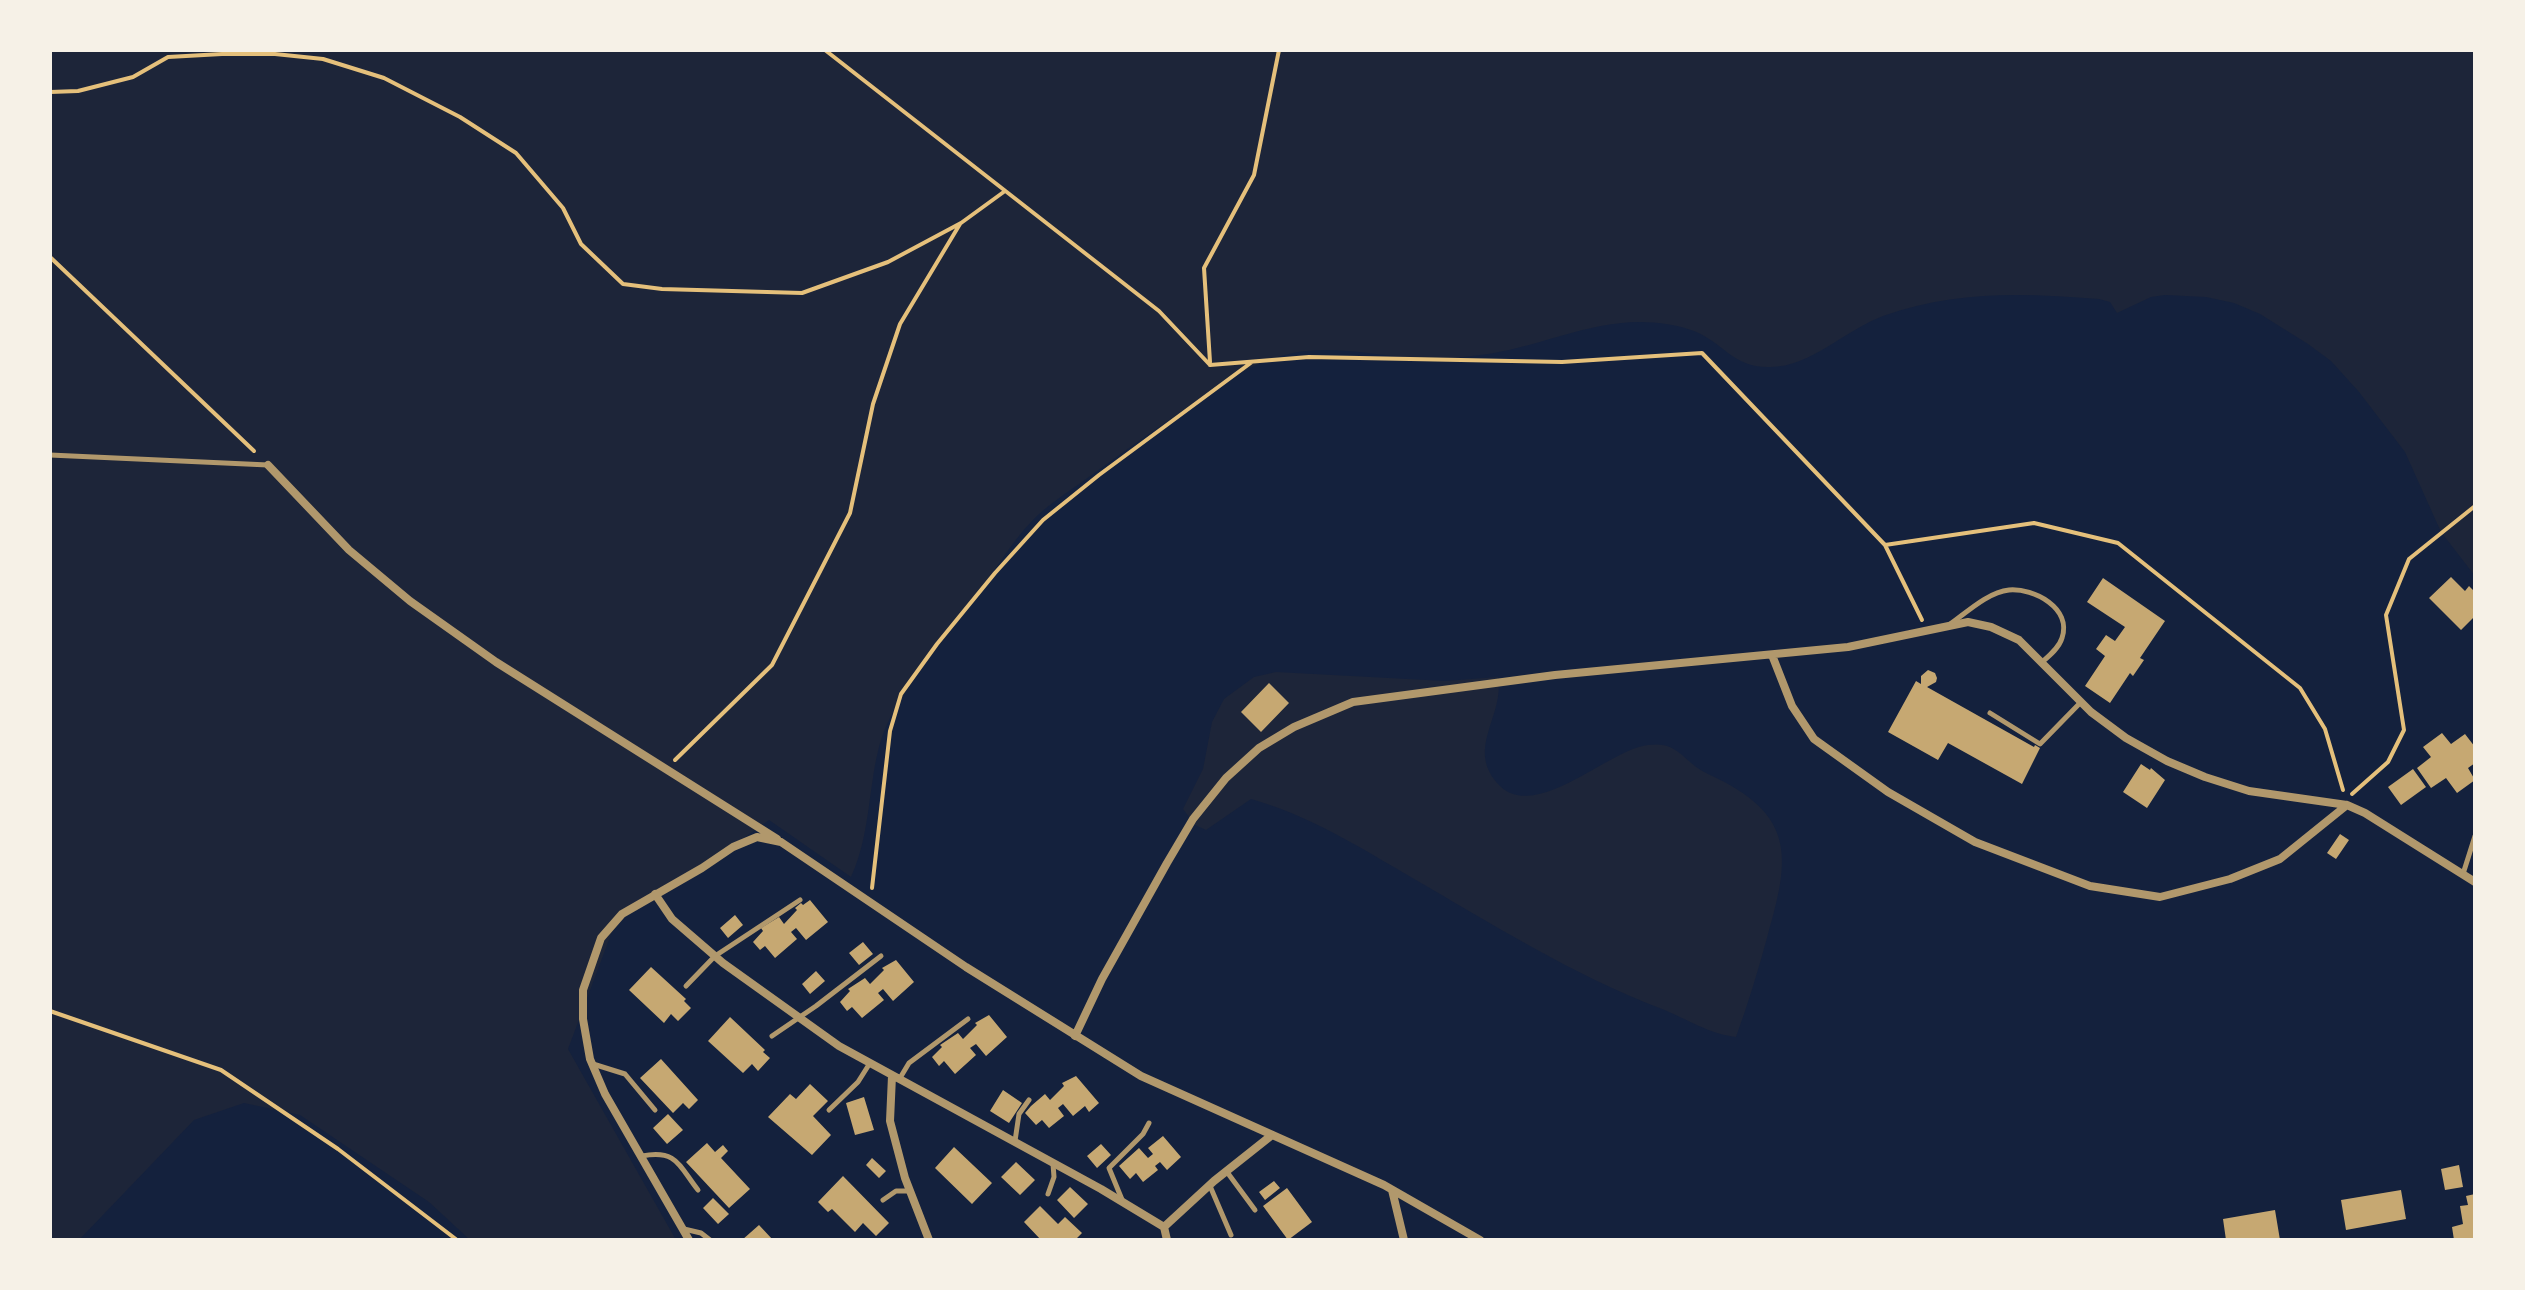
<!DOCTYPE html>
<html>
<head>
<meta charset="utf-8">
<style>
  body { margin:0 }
  #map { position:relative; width:2525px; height:1290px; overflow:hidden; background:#14213d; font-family:"Asap Condensed",sans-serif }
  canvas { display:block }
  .frame { position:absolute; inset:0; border:52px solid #f6f1e7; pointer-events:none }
</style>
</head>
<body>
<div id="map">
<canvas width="2525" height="1290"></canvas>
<div class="frame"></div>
</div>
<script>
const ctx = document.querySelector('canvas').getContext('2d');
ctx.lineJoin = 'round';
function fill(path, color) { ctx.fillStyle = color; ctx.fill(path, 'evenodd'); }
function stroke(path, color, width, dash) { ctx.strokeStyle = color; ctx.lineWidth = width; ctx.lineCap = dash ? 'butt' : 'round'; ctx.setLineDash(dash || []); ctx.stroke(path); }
fill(new Path2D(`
  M 50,50 L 2475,50 L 2475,576 L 2441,532 L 2405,452 L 2359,392 L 2331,361 L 2308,344 L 2260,314 L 2234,303 L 2206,297 L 2165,295 L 2151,297 L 2117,313 L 2110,302 L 2099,299 C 2024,293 1956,290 1883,316 C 1845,330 1811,367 1770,367 C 1733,368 1724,343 1694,331 C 1678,325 1658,322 1640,322 C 1585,322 1534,349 1480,355 C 1459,358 1438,360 1417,358 C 1377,356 1333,345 1293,353 C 1255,361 1227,380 1196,402 C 1161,425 1127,449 1093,474 C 1073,489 1049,503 1031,522 C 1009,545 991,577 971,604 C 943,642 912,677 890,718 C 866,763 875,826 851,877 L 769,820 L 720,855 L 616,921 L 568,1049 L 676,1240 L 470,1240 L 429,1202 L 300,1115 L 244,1103 L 194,1120 L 79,1240 L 50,1240 Z
  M 1276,672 L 1445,681 L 1498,677 C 1505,717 1464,749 1500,786 C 1534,820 1604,756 1639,747 C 1679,737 1680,761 1708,774 C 1796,814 1791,856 1767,938 C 1758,971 1748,1004 1736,1037 C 1709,1034 1687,1019 1662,1009 C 1573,975 1492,924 1409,876 C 1358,846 1308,815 1251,799 L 1206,830 L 1195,825 L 1183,809 L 1203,769 L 1212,722 L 1224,699 L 1254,677 Z`), '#1d2539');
fill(new Path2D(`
  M 2451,577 L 2465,591 L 2469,586 L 2475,592 L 2475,616 L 2461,630 L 2429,598 Z
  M 2103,578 L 2165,621 L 2140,658 L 2144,660 L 2133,676 L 2130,673 L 2110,703 L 2085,686 L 2105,656 L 2096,649 L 2106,635 L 2115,641 L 2125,627 L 2087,602 Z
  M 1928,670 L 1935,673 L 1937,678 L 1936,682 L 1927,687 L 2034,747 L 2035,745 L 2040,748 L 2022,784 L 1948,743 L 1938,760 L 1888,732 L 1916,681 L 1921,684 L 1921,676 Z
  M 1269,683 L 1289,703 L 1261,732 L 1241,712 Z
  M 2442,733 L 2451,744 L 2465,734 L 2475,747 L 2475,763 L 2468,768 L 2475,780 L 2457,793 L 2446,778 L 2431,788 L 2417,768 L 2431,757 L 2423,747 Z
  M 2141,764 L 2150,770 L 2151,768 L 2165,780 L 2147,808 L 2123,792 Z
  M 2413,769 L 2426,787 L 2401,805 L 2388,787 Z
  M 2340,834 L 2349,840 L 2336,859 L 2327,853 Z
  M 810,900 L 828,922 L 806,940 L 796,928 L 791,932 L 797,939 L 775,958 L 765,946 L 760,950 L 753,942 L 763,931 L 761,928 L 779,917 L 784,924 L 797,910 L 795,908 L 801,903 L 803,905 Z
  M 735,915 L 743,925 L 728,938 L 720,928 Z
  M 863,942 L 873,954 L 859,965 L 849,953 Z
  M 896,960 L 914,982 L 893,1001 L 883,989 L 878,993 L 884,1000 L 862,1018 L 852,1007 L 847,1011 L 840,1002 L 850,991 L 848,989 L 865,978 L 870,984 L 884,970 L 882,968 Z
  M 651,967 L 686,999 L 684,1001 L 691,1008 L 678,1021 L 671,1014 L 664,1023 L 629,990 Z
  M 816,971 L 825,981 L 810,994 L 802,984 Z
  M 989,1015 L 1007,1037 L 986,1056 L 976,1044 L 970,1048 L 976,1055 L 955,1074 L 944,1061 L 939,1066 L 932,1057 L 942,1047 L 940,1045 L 958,1033 L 963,1039 L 977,1025 L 975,1023 Z
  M 730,1017 L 765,1050 L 763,1052 L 770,1058 L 758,1071 L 752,1064 L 743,1073 L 708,1041 Z
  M 661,1059 L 698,1100 L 689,1109 L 683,1103 L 673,1113 L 640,1078 Z
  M 1076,1076 L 1099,1103 L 1089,1112 L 1085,1106 L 1073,1116 L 1063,1104 L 1058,1108 L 1064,1116 L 1049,1128 L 1042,1120 L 1036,1125 L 1025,1113 L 1031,1106 L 1045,1094 L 1050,1100 L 1064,1086 L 1062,1083 Z
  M 810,1084 L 828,1101 L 813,1116 L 831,1135 L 812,1155 L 768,1117 L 790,1094 L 796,1099 Z
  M 1003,1090 L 1022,1103 L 1009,1123 L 990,1111 Z
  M 864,1097 L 874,1130 L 855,1135 L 846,1103 Z
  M 668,1114 L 683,1130 L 667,1144 L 653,1128 Z
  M 1163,1136 L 1181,1157 L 1167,1170 L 1160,1162 L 1155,1166 L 1158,1170 L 1143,1182 L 1136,1173 L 1130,1179 L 1119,1166 L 1139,1148 L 1148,1158 L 1153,1154 L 1148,1148 Z
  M 707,1143 L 715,1152 L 723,1145 L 728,1151 L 721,1158 L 750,1189 L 729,1208 L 686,1162 Z
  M 1101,1144 L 1111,1155 L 1097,1168 L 1087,1156 Z
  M 954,1147 L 992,1183 L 972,1204 L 935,1168 Z
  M 872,1158 L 886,1171 L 879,1178 L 866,1165 Z
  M 1016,1162 L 1035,1180 L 1020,1195 L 1001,1177 Z
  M 2459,1165 L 2463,1187 L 2445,1190 L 2441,1169 Z
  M 843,1176 L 889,1223 L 876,1236 L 863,1223 L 855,1232 L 832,1209 L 828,1212 L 818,1202 Z
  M 1274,1181 L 1280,1188 L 1265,1200 L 1259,1192 Z
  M 1070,1187 L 1088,1204 L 1074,1218 L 1057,1200 Z
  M 1287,1188 L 1312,1222 L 1288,1240 L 1263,1206 Z
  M 2401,1190 L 2406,1219 L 2346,1230 L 2341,1200 Z
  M 2475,1194 L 2475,1240 L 2454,1240 L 2452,1227 L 2463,1224 L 2460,1206 L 2468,1205 L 2466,1196 Z
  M 713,1198 L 729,1214 L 718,1224 L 703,1208 Z
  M 1040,1206 L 1058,1224 L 1065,1217 L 1082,1233 L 1075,1240 L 1041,1240 L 1024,1222 Z
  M 2275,1210 L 2280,1240 L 2226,1240 L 2223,1219 Z
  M 759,1225 L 773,1240 L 742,1240 Z`), '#c6a872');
stroke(new Path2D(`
  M 825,50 L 1159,311 L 1210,365
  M 50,92 L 78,91 L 133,77 L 168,57 L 222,54 L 275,54 L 323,59 L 384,78 L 460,117 L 516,153 L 563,208 L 581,244 L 623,284 L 662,289 L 802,293 L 888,262 L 961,223 L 1005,191
  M 50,257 L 254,451
  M 1210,362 L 1204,268 L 1254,175 L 1279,50
  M 1210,365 L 1309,357 L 1562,362 L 1702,353 L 1885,545 L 1922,620
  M 1885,545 L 2034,523 L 2118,543 L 2300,688 L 2325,729 L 2343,790
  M 675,760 L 772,665 L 850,513 L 873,404 L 900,324 L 960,224
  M 2352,794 L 2388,762 L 2404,730 L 2386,615 L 2409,559 L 2475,506
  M 872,888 L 890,731 L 901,694 L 937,644 L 995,573 L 1043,520 L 1099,475 L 1252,362
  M 50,1011 L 221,1070 L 338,1149 L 457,1240`), '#e5c07b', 4);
stroke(new Path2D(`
  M 50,455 L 268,465
  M 1949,625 C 1966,613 1988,592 2009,590 C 2034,588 2072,608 2062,638 C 2059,648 2049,656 2042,662
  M 1990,713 L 2040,744 L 2081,702
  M 2463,874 L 2475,836
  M 686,986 L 715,956 L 800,900
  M 772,1036 L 816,1006 L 881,956
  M 593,1064 L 625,1074 L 655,1110
  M 900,1078 L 909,1063 L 968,1019
  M 829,1110 L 858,1082 L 870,1063
  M 1015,1141 L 1019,1114 L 1029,1100
  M 642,1156 C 677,1149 679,1166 698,1190
  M 1227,1172 L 1255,1210
  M 1210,1186 L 1231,1235
  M 1048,1194 L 1054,1177 L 1053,1164
  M 883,1200 L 896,1191 L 909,1191
  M 1123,1202 L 1109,1168 L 1143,1134 L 1149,1123
  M 684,1229 L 701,1233 L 710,1240`), '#b1986c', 5);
stroke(new Path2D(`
  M 268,465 L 349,550 L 410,601 L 496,662 L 777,839
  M 1772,655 L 1792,706 L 1814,739 L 1888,792 L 1975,842 L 2090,886 L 2160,897 L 2230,879 L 2280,859 L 2347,805
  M 655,894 L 672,919 L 723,963 L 839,1046 L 1101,1189 L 1164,1227
  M 1075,1036 L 1102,979 L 1167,863 L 1193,819 L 1226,778 L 1259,748 L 1294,727 L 1353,702 L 1555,675 L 1848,647 L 1968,622 L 1991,627 L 2019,640 L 2091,712 L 2126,738 L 2167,761 L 2205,777 L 2249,791 L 2347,805 L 2365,813 L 2475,882
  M 892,1076 L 890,1121 L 905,1178 L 929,1240
  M 1392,1190 L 1404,1240
  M 1164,1227 L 1214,1181 L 1272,1135
  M 1164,1227 L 1167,1240
  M 689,1240 L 605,1094 L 590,1059 L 583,1019 L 583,990 L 601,938 L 622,914 L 702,868 L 733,847 L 757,837 L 781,842 L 966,967 L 1141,1076 L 1384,1185 L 1480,1240`), '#b1986c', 8);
</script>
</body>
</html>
